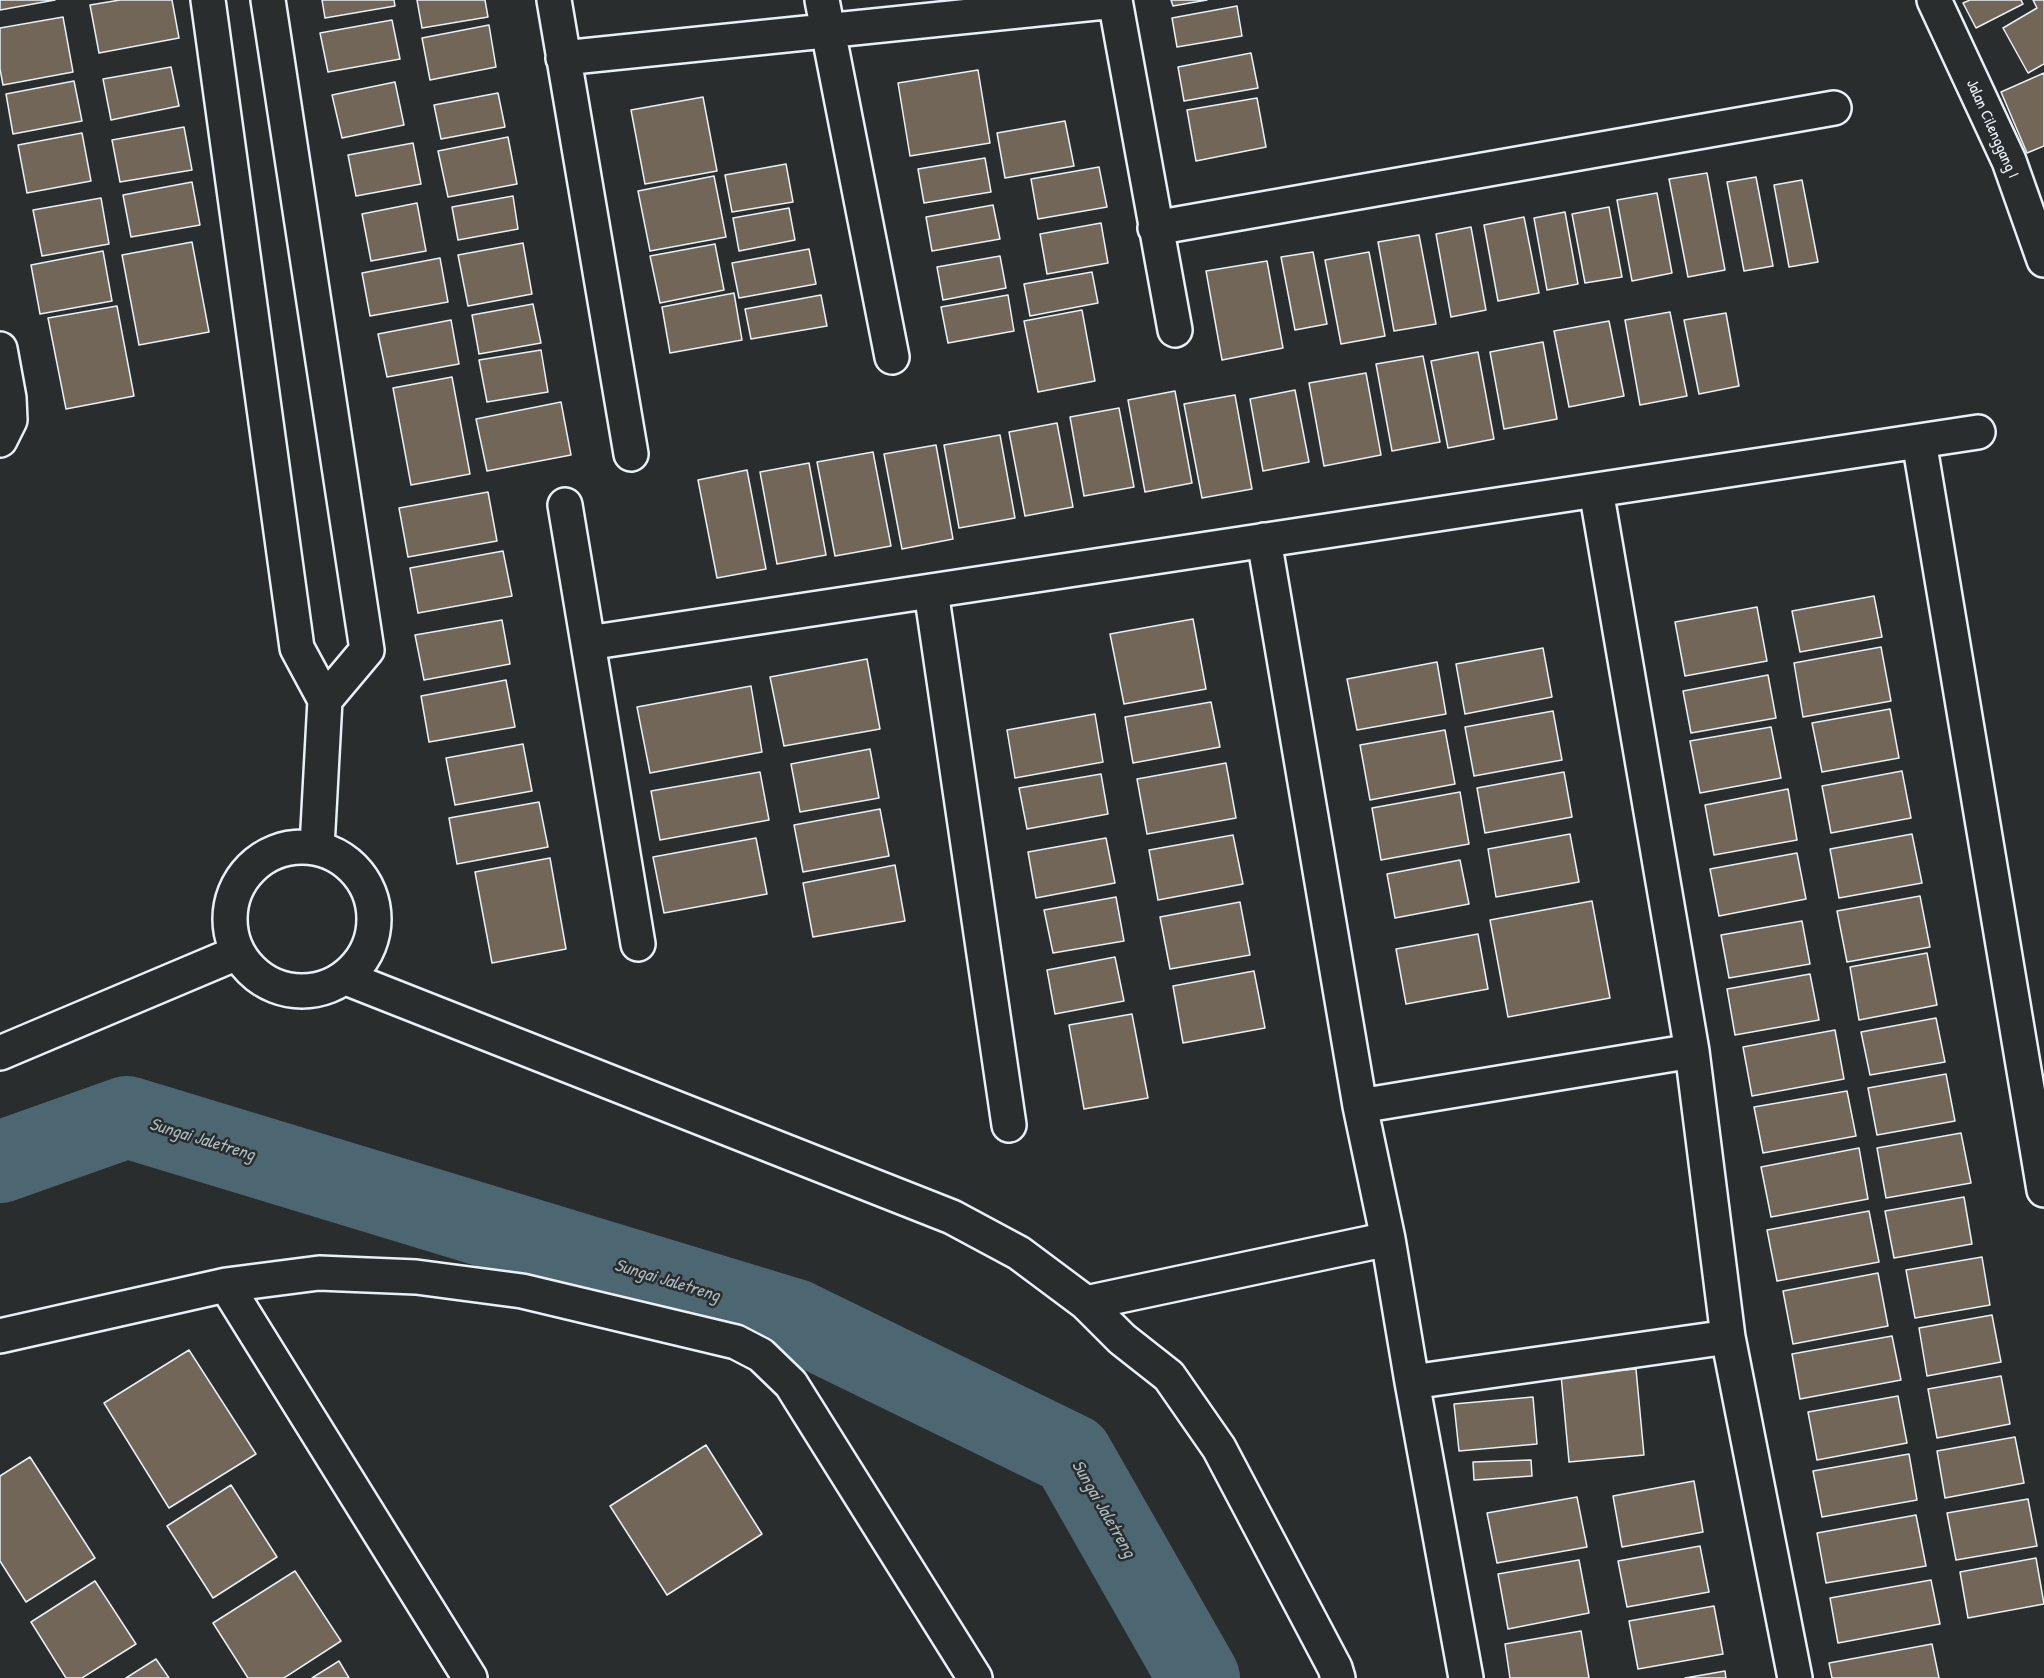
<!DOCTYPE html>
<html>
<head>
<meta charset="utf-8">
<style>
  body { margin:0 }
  canvas { display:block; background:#2a2d2e }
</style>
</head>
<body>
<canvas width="2044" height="1678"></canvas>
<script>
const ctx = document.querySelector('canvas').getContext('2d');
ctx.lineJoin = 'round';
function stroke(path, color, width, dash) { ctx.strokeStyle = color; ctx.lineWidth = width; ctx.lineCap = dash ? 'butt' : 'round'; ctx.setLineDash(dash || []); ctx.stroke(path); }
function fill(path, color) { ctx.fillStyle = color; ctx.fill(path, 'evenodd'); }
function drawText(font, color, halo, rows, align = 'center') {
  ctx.font = font + ' "Patrick Hand",sans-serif'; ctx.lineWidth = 5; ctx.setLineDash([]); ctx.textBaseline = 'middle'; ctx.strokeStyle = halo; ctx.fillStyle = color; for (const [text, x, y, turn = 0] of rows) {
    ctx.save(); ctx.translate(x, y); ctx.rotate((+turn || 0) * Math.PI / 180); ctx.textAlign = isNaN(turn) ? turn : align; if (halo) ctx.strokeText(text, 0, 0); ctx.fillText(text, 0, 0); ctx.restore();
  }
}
stroke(new Path2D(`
  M 0,1162 L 127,1117 L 795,1320 L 1072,1455 L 1199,1678`), '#4d6772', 82);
const building = new Path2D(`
  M 0,0 L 55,0 L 0,10 Z
  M 120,0 L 172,0 L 179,38 L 99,53 L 90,5 Z
  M 322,0 L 394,0 L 395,6 L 325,18 Z
  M 417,0 L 485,0 L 488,17 L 422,28 Z
  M 1171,0 L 1207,0 L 1173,6 Z
  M 1970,0 L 2021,0 L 2023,4 L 1976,28 L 1963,3 Z
  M 2033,0 L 2044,0 L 2044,64 L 2028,73 L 2003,28 L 2037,8 Z
  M 1237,6 L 1242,36 L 1177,47 L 1172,18 Z
  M 63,17 L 73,72 L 3,85 L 0,69 L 0,28 Z
  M 392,20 L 400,59 L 328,72 L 320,33 Z
  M 489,25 L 496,67 L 430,80 L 422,38 Z
  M 1251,53 L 1258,88 L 1184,101 L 1178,67 Z
  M 171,67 L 179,106 L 111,120 L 103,79 Z
  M 978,70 L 990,143 L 910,156 L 898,83 Z
  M 2044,73 L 2044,146 L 2027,153 L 2001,92 Z
  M 74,81 L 82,121 L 13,134 L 6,94 Z
  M 395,82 L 404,125 L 342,138 L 332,95 Z
  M 498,93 L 505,127 L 441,139 L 434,105 Z
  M 703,97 L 717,171 L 645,184 L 631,110 Z
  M 1257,98 L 1266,147 L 1196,161 L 1187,110 Z
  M 1065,121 L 1074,166 L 1005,178 L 997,133 Z
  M 184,127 L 192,170 L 120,182 L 112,140 Z
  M 82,133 L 91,181 L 27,193 L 18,145 Z
  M 508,137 L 517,184 L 448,197 L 438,151 Z
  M 413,143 L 421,184 L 356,196 L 348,155 Z
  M 985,158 L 991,192 L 924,203 L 918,169 Z
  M 786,164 L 793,202 L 732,212 L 725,175 Z
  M 1099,167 L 1107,207 L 1038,219 L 1031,179 Z
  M 1707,173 L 1725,270 L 1688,277 L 1669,179 Z
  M 714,176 L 726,237 L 650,251 L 638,191 Z
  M 1756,177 L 1773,266 L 1744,271 L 1727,182 Z
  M 1802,180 L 1818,262 L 1789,267 L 1774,185 Z
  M 192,182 L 200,225 L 131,237 L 123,195 Z
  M 1657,193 L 1672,273 L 1632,281 L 1617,200 Z
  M 513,196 L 518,229 L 458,240 L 452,207 Z
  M 101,198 L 109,244 L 42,256 L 33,210 Z
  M 417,203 L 426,251 L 371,261 L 362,214 Z
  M 993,205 L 1000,239 L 932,251 L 926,217 Z
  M 1609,207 L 1622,277 L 1585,283 L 1572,214 Z
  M 789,208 L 795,240 L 739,251 L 733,218 Z
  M 1565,212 L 1578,284 L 1547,290 L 1534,218 Z
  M 1524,217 L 1539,293 L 1498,301 L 1484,225 Z
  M 1101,223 L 1108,263 L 1047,274 L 1040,234 Z
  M 1471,227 L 1486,310 L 1451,317 L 1436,234 Z
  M 1419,235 L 1436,324 L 1394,331 L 1378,242 Z
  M 192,242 L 209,332 L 139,345 L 122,255 Z
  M 523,243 L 532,294 L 468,306 L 458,255 Z
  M 715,244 L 724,290 L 660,303 L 650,256 Z
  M 809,249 L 816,284 L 739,298 L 732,263 Z
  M 103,251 L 112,301 L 40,314 L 31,265 Z
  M 1313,252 L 1327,324 L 1295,330 L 1281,257 Z
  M 1369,252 L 1385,336 L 1341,344 L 1325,260 Z
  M 1000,256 L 1006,288 L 943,300 L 937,267 Z
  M 440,258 L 448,302 L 370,316 L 362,273 Z
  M 1267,261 L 1283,348 L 1222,360 L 1206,271 Z
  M 1092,272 L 1098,303 L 1030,316 L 1024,284 Z
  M 734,293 L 742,340 L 670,353 L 662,307 Z
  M 821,295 L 827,326 L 751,339 L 745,309 Z
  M 1008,295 L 1014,331 L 948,343 L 941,307 Z
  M 533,304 L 541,343 L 479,354 L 472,315 Z
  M 117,306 L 134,396 L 66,409 L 48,318 Z
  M 1082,310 L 1095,381 L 1038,392 L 1024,321 Z
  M 1670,312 L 1687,396 L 1640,405 L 1625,320 Z
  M 1726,313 L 1739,386 L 1699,394 L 1684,320 Z
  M 451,320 L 459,364 L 387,377 L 378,334 Z
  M 1609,321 L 1624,396 L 1569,407 L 1554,331 Z
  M 1543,342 L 1557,419 L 1504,429 L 1490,352 Z
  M 541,350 L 548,392 L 487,402 L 479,360 Z
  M 1478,352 L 1494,439 L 1448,448 L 1431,361 Z
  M 1423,356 L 1440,442 L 1392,451 L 1376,364 Z
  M 1366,373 L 1381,455 L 1324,466 L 1309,383 Z
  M 452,377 L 470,474 L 411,485 L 393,388 Z
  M 1295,390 L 1309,462 L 1263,471 L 1250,399 Z
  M 1175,391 L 1192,483 L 1145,492 L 1128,400 Z
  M 1235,395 L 1252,489 L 1202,498 L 1184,404 Z
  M 561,402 L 571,455 L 487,471 L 476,419 Z
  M 1119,408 L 1134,487 L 1084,496 L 1070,417 Z
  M 1057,423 L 1073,507 L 1025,516 L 1009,432 Z
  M 1000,435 L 1015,518 L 959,528 L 944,445 Z
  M 936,445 L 953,539 L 902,549 L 884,454 Z
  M 873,452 L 891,546 L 835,556 L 817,462 Z
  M 809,463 L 826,555 L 777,564 L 760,472 Z
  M 747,470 L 766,569 L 717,578 L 698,480 Z
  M 488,492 L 497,541 L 408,557 L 399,508 Z
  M 503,551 L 512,596 L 418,613 L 410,568 Z
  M 1874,596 L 1882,637 L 1800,652 L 1792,611 Z
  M 1757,607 L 1767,661 L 1685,676 L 1675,622 Z
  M 1193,619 L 1206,689 L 1124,704 L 1110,634 Z
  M 502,620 L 510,664 L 424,680 L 415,635 Z
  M 1881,647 L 1891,701 L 1803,717 L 1794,663 Z
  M 1543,648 L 1552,697 L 1465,714 L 1456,664 Z
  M 867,659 L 880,729 L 784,746 L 770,677 Z
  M 1437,662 L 1446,714 L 1357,730 L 1347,679 Z
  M 1768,675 L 1776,718 L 1691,733 L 1683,691 Z
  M 506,680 L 515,727 L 429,742 L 421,696 Z
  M 751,686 L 762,752 L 650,773 L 637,707 Z
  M 1211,702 L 1220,747 L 1133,763 L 1125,717 Z
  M 1890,709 L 1899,758 L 1822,772 L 1812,723 Z
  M 1553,711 L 1562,760 L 1474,776 L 1465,727 Z
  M 1095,714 L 1103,762 L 1015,778 L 1007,730 Z
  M 1771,727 L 1781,778 L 1700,793 L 1690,741 Z
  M 1445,730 L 1455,784 L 1370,800 L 1360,745 Z
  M 523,744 L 532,791 L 455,805 L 446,758 Z
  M 870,749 L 879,798 L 800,812 L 791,764 Z
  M 1226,763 L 1236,818 L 1147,834 L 1137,779 Z
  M 1902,771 L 1911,818 L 1831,833 L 1822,786 Z
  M 760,772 L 769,820 L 660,840 L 651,791 Z
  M 1564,772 L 1572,817 L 1485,833 L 1477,788 Z
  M 1101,774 L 1108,814 L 1027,829 L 1019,788 Z
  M 1788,789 L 1797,840 L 1714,855 L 1705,805 Z
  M 1460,792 L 1469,844 L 1381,860 L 1372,808 Z
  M 539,802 L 548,847 L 457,864 L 449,818 Z
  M 880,809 L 889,856 L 803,872 L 794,825 Z
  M 1570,834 L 1579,882 L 1496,897 L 1488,849 Z
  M 1912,834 L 1922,883 L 1839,898 L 1830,849 Z
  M 1233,835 L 1243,884 L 1158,900 L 1149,850 Z
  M 756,838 L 767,894 L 664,913 L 653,857 Z
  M 1106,838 L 1115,883 L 1036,898 L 1028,852 Z
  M 1797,853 L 1806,899 L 1719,916 L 1710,869 Z
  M 550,858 L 566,949 L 492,963 L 475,872 Z
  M 1460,860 L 1469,904 L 1395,918 L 1387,874 Z
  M 895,865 L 905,921 L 813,937 L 803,883 Z
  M 1920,896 L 1930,947 L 1847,962 L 1837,911 Z
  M 1116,897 L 1124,941 L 1053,953 L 1044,910 Z
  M 1592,901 L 1610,998 L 1508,1017 L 1490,920 Z
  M 1240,902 L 1250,955 L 1170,969 L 1160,917 Z
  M 1802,921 L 1810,964 L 1729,978 L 1721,935 Z
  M 1478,934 L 1488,989 L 1406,1004 L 1396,949 Z
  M 1927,953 L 1937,1005 L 1859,1020 L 1850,967 Z
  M 1115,957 L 1124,1001 L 1055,1014 L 1047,970 Z
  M 1254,971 L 1265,1028 L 1183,1043 L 1173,986 Z
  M 1810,974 L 1819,1020 L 1735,1035 L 1727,989 Z
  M 1132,1014 L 1148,1098 L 1084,1109 L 1069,1025 Z
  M 1936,1018 L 1945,1062 L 1870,1075 L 1861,1032 Z
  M 1835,1030 L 1844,1079 L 1752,1096 L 1743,1047 Z
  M 1946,1074 L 1955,1121 L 1877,1135 L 1868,1088 Z
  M 1847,1091 L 1856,1136 L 1763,1153 L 1754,1107 Z
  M 1961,1133 L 1971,1183 L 1886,1198 L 1877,1148 Z
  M 1859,1148 L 1868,1199 L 1771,1217 L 1761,1167 Z
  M 1964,1197 L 1972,1244 L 1894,1258 L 1885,1211 Z
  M 1869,1211 L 1879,1262 L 1777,1281 L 1767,1230 Z
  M 1982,1257 L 1990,1305 L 1915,1318 L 1906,1270 Z
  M 1878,1273 L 1888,1326 L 1793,1344 L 1783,1291 Z
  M 1992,1315 L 2001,1362 L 1927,1376 L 1919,1328 Z
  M 1892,1336 L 1901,1380 L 1800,1399 L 1792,1354 Z
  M 189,1350 L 256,1454 L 169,1508 L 104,1403 Z
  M 1636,1369 L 1644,1455 L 1569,1462 L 1561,1375 Z
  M 2001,1376 L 2010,1424 L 1937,1438 L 1928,1389 Z
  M 1898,1396 L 1907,1443 L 1817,1460 L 1808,1412 Z
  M 1533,1397 L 1537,1444 L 1459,1451 L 1454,1404 Z
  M 2015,1437 L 2024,1483 L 1945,1498 L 1937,1451 Z
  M 706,1445 L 762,1534 L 667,1595 L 610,1506 Z
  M 1909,1454 L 1917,1500 L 1822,1517 L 1813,1471 Z
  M 30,1457 L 95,1558 L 26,1602 L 0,1561 L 0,1476 Z
  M 1531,1460 L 1532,1476 L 1474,1480 L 1473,1462 Z
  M 1694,1481 L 1703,1532 L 1622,1547 L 1613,1496 Z
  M 231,1485 L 277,1557 L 213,1598 L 167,1526 Z
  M 1577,1497 L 1587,1547 L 1497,1563 L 1487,1513 Z
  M 2028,1499 L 2037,1546 L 1956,1560 L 1947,1513 Z
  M 1916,1515 L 1926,1566 L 1826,1583 L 1817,1533 Z
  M 1700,1546 L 1709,1592 L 1627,1607 L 1618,1561 Z
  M 2036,1558 L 2044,1604 L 1968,1618 L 1960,1572 Z
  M 1579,1560 L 1589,1613 L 1508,1629 L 1498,1574 Z
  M 295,1571 L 341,1641 L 284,1678 L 248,1678 L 213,1623 Z
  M 1931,1580 L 1940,1624 L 1838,1643 L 1830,1598 Z
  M 95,1581 L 136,1644 L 82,1678 L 66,1678 L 31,1622 Z
  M 1714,1606 L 1723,1654 L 1638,1669 L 1629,1621 Z
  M 1581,1631 L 1589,1678 L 1510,1678 L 1505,1644 Z
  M 1932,1644 L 1939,1678 L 1832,1678 L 1829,1663 Z
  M 156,1659 L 169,1678 L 126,1678 Z
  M 339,1661 L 349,1678 L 312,1678 Z
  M 1725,1671 L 1726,1678 L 1685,1678 Z`);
fill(building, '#716658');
stroke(building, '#e8f1f8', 1.5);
const minor = new Path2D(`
  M 208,0 L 297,648 L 325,700 L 317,847
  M 268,0 L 367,650 L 325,700
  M 554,0 L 631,454
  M 822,0 L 892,357
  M 1115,0 L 1175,330
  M 1934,0 L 2009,161 L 2044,260
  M 563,58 L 1115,1
  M 1155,228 L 1834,108
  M 0,349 L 9,398 L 10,420 L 0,440
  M 1919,441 L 2044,1190
  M 1596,490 L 1692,1051 L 1728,1337 L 1795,1678
  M 565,505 L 638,944
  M 1264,540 L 1360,1106 L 1388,1239 L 1412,1382 L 1466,1678
  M 931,591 L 1009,1125
  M 588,643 L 1978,432
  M230 919a72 72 0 1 1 144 0a72 72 0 1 1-144 0Z
  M 346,978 L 952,1217 L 1019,1253 L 1086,1303 L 1122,1339 L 1169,1376 L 1219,1448 L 1335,1668 L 1338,1678
  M 0,1053 L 237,953
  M 1360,1106 L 1692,1051
  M 226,1285 L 470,1678
  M 1086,1303 L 1388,1239
  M 0,1336 L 226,1285 L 319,1273 L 416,1277 L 522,1291 L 736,1342 L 761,1355 L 791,1384 L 975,1678
  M 1412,1382 L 1728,1337`);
stroke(minor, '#e8f1f8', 38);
stroke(minor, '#2a2d2e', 33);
drawText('16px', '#e8f1f8', '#2a2d2e', [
  ["Jalan Cilenggang I",1992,129,66]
]);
drawText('italic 18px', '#aabac2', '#2a2d2e', [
  ["Sungai Jaletreng",202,1140,17],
  ["Sungai Jaletreng",667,1281,17],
  ["Sungai Jaletreng",1103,1509,60]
]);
</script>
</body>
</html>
